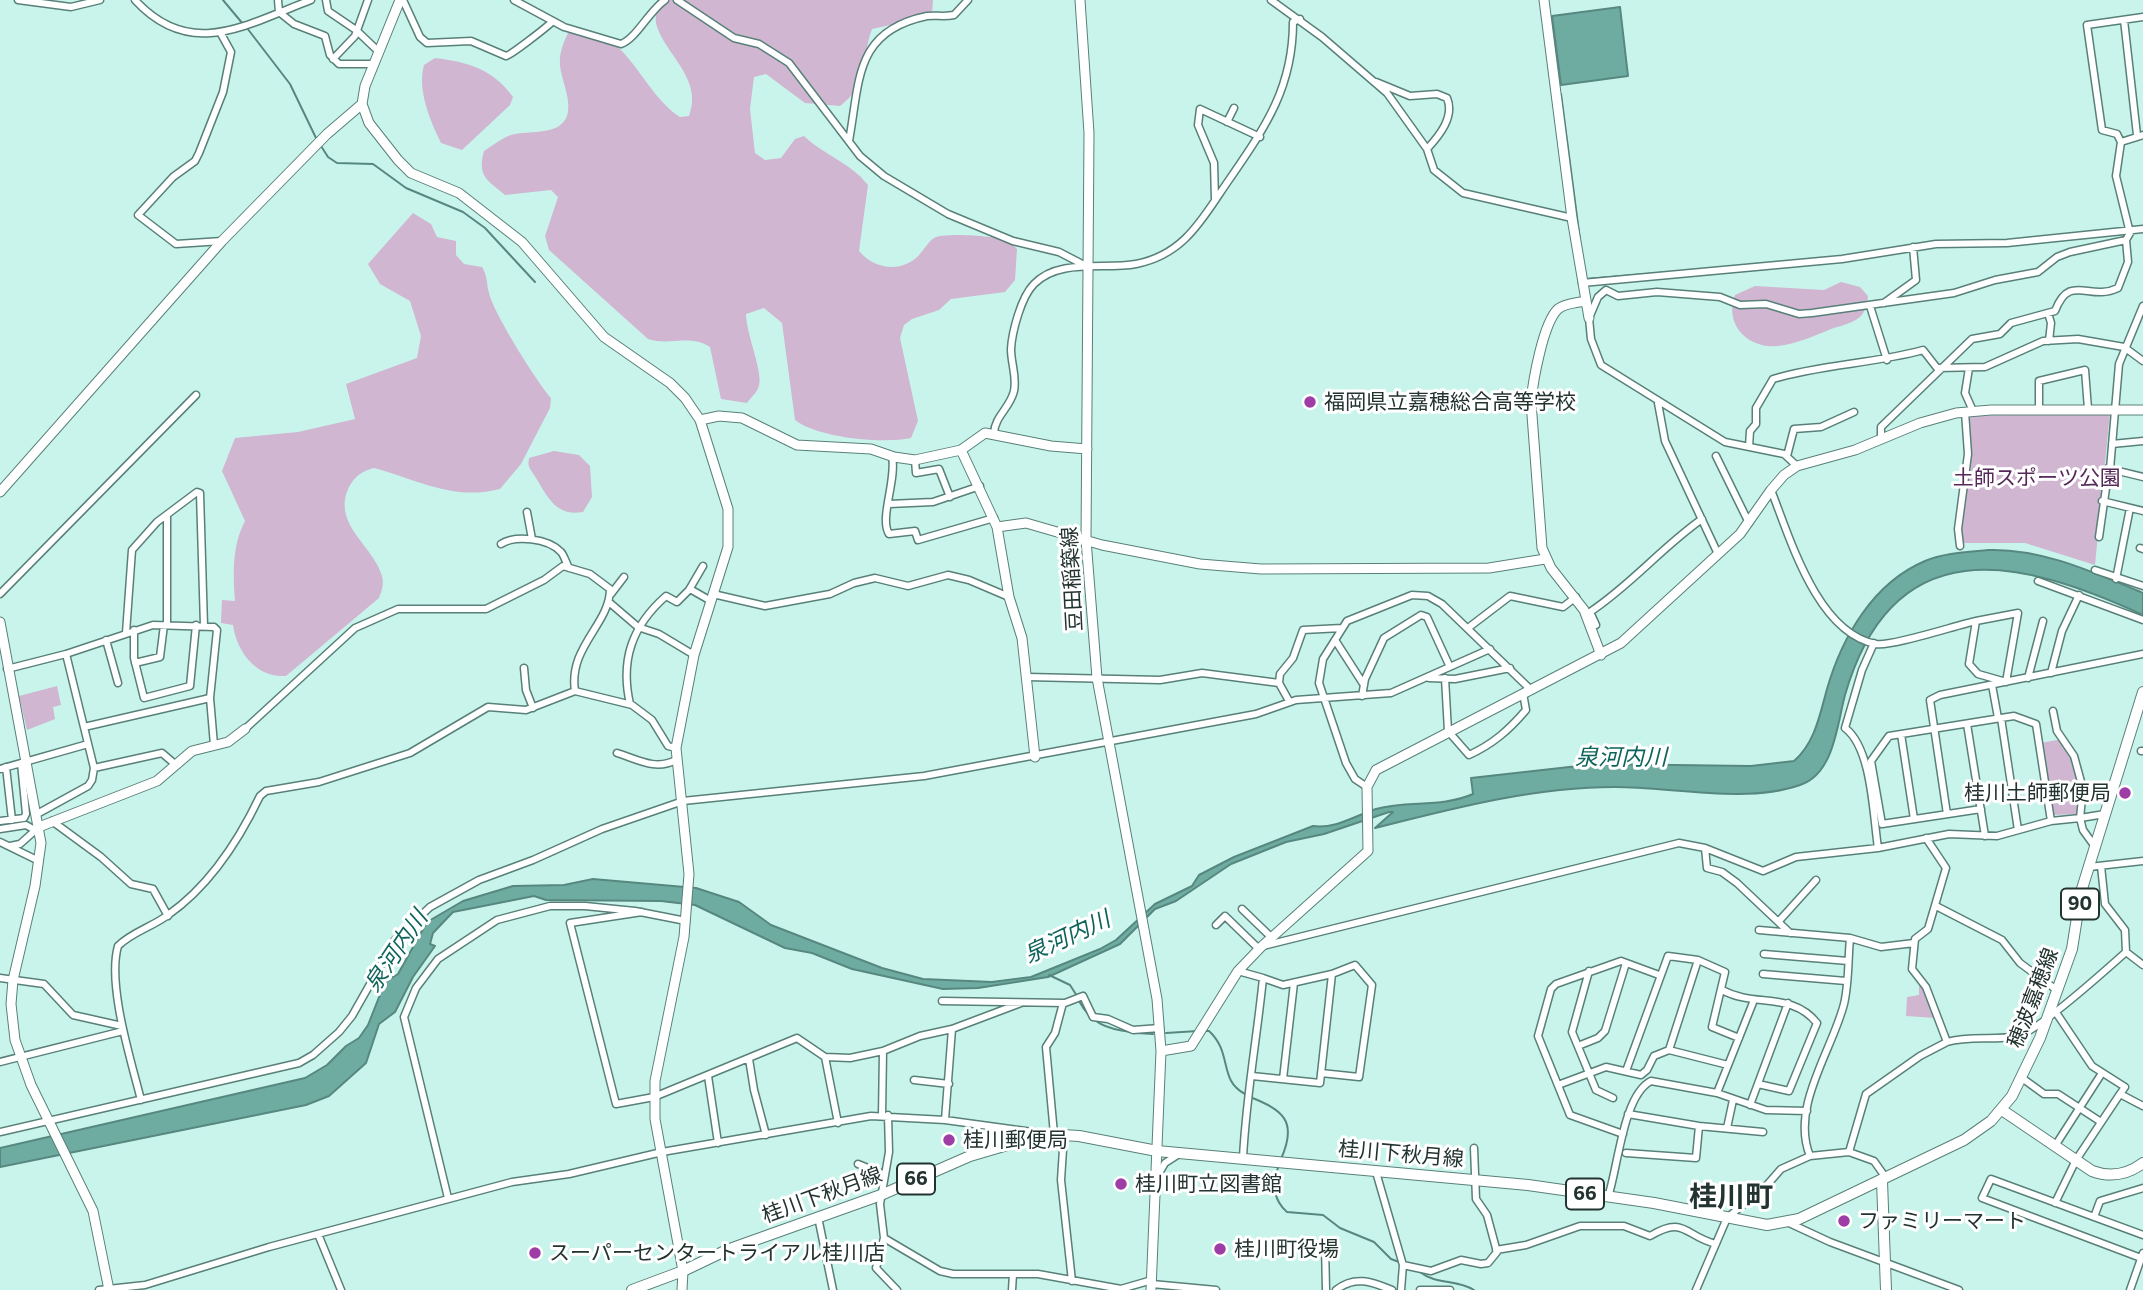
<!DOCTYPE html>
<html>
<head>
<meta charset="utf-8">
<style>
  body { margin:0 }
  canvas { display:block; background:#c9f4ec }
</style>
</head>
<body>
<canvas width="2143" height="1290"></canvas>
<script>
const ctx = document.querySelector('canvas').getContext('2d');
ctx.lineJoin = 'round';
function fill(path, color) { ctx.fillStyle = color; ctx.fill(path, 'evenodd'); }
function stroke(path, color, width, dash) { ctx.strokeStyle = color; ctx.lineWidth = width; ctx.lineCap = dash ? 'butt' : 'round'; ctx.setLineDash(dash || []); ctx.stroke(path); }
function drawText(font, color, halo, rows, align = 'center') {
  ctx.font = font + ' Commissioner,"Noto Sans JP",sans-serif'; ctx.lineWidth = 6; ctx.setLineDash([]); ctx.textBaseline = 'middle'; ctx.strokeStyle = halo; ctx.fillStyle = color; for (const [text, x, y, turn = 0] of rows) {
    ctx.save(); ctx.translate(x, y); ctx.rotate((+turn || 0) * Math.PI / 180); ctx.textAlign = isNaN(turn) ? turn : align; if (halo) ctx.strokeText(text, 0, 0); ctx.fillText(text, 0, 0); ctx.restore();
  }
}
fill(new Path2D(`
  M 657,0 L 933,0 L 932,14 L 927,17 L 872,29 C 861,59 870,84 840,106 L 805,103 L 766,74 L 754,77 L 750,109 L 755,153 L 765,160 L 781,158 L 795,139 L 804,136 C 825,156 850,162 868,185 L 859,251 C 873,268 898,273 916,258 C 922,253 927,243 934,238 C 943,232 999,236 1009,241 C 1012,243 1014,246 1017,249 L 1015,280 L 1005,292 L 951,299 L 939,310 L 912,319 L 904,325 L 900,338 L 918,421 L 911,438 C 882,444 818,438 795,420 L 782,323 L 764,308 L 746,314 C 746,333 763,372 759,385 C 758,392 751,397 747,403 L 721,399 L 710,347 C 690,334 670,346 648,339 L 549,250 L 545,236 L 558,197 L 551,190 L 505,195 C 487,180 477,176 484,151 C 492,146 502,138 511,135 C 526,131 546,134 559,126 C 579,113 561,82 560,65 C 559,52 564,41 570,29 C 626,24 640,91 680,117 L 689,116 C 704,78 663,53 656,23 C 655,16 657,7 657,0 Z
  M 435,58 C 468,62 493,69 513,97 L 510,105 L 462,150 L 441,143 C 430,120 417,90 424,65 Z
  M 413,213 L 431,224 L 437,237 L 456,241 L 456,255 L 464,264 L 482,267 C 488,277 486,282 489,293 C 494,314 536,380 551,398 L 550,408 L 521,464 L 500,489 C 454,501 418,480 374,468 C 362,471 355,476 349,487 C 331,524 374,546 382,576 C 384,584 382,591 379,598 L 286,676 C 257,678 237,653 233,625 L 221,623 L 222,600 L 235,601 C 233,573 232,546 245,521 L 222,471 L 235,438 L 298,432 L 355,419 L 346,384 L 417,358 L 421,336 L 410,301 L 380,284 L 368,264 Z
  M 1841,282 L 1860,287 L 1868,296 C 1867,304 1866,310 1861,316 C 1854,323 1840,326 1831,329 C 1814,336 1796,344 1778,346 C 1747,349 1724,324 1735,295 L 1755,286 L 1824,290 Z
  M 2110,412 L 2095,565 L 2025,543 L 1963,543 L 1961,532 L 1968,416 Z
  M 554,451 L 579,455 L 590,466 L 592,497 L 583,512 C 557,517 548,498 536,478 C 531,469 527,469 529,458 Z
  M 57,686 L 61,705 L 53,707 L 55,719 L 27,730 L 19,696 Z
  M 2057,740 L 2065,744 L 2072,754 L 2071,763 L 2080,788 L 2077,814 L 2052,815 L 2041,743 Z
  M 1919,983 L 1924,988 L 1936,1018 L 1906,1016 L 1907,997 L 1919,995 Z`), '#d0b6d1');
const water = new Path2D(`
  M 1620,7 L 1628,76 L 1561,85 L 1552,16 Z
  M 1988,550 C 2042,548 2095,573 2143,593 L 2143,615 C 2018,557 1893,529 1845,695 C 1837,725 1834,774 1800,785 C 1746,804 1671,787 1615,787 C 1534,787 1454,808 1375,828 L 1393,812 L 1389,812 L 1324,834 L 1286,842 L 1231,864 L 1176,901 L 1155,909 L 1120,944 L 1048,977 L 978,988 L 943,989 L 852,969 L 812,953 L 785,948 L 695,905 L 661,901 L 546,900 L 534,896 L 453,912 L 433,933 L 430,944 L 435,946 L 413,977 L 395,1012 L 379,1024 L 366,1063 L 329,1096 L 306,1105 L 0,1167 L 0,1148 L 305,1078 L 327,1065 L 346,1046 L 359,1038 L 368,1025 L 385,982 L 398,974 L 427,922 L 463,901 L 513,886 L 564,885 L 593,879 L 696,888 L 739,902 L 771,925 L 882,968 L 923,979 L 992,982 L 1031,977 L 1100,949 L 1116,940 L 1155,904 L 1192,886 L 1199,875 L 1234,857 L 1313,826 C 1336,829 1354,816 1376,809 C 1408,800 1441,808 1473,794 L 1471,778 L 1596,764 L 1751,766 L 1794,761 C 1815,743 1820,714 1827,689 C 1842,637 1873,583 1925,561 C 1944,553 1969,552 1988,550 Z`);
fill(water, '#6eaca2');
stroke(water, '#578880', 2);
stroke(new Path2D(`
  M 223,0 L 243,24
  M 247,28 L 290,84 L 316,138
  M 1561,94 L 1580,240
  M 321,146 L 328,157 L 337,163 L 373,164 L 406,188 L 463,212 L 485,228 L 535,282
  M 1586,279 L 1682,271
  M 1049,975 L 1070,985 L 1077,996
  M 1079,1001 C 1091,1023 1106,1029 1131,1032
  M 1203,1031 L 1209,1031 C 1233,1053 1218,1080 1245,1094
  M 1137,1033 L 1153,1034
  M 1166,1033 L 1198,1031
  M 1250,1097 C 1283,1110 1298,1121 1281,1159
  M 1278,1168 C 1271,1183 1274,1201 1287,1212 L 1323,1215 L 1340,1228 L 1374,1242 L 1391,1259 L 1399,1262
  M 1420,1272 C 1436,1285 1457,1279 1474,1290`), '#578880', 2);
const street = new Path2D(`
  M 18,0 L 71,7 L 100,0
  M 135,0 C 191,61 247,24 311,0
  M 278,0 L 279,12 L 294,24 L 325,36 L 330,55 L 339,64 L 372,64
  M 326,0 L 328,11 L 356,30 L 378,51
  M 403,0 L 420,37 L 427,43 L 471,41 L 506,56 C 511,55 547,27 553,21
  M 514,0 L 564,27 L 621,44 C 636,39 649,11 665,0
  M 677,0 L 734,38 L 759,44 L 789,63 L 860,156 L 884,176 L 948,214 L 1013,241 L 1059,252 L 1086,266
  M 1271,0 L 1322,37 L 1387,93 L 1427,149 L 1434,170 L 1463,193 L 1572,218
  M 2124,20 L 2137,135
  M 220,32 L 231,52 L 223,92 L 199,153 L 195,161 L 173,177 L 138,215 L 176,244 L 222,241
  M 333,59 L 355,36 L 368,0
  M 1376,82 L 1410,96 L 1437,94 L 1447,98 C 1455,117 1439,136 1427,149
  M 1227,122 L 1234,108
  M 849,141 C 860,81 854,31 927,16 C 936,15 945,17 954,15 L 968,0
  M 2121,142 L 2143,135
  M 1215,200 L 1214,163 L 1198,125 L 1200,109 L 1260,137
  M 1582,283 L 1842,259 L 1936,244 L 2007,243 L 2143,229
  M 1884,303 L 1916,280 L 1913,247
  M 1870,306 L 1887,360
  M 2143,306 L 2119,364 L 2110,469 L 2143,477
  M 2048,313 L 2051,323 L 2049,341
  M 1969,368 L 1965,393 L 1973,411
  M 1658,403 L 1665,441 L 1718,554
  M 2039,409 L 2039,381 L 2085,370 L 2088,409
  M 994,433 C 995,416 1010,408 1014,391 C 1017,376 1011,364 1011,349 C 1012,332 1021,297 1034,284 C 1059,258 1104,270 1136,264 C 1187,254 1204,215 1231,177 C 1266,126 1293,87 1293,22 L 1300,19
  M 1881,439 L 1881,427 L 1972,339 L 2000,334 L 2011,323 L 2055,311 C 2070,272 2089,302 2118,288 L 2128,262 L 2126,240
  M 2112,444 L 2143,441
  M 1749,447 L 1750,431 L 1756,424 L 1756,408 L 1773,379 C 1822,364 1873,364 1923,350 L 1937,368 L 1985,367 L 2043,341 L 2078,339 L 2124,347 L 2143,361
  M 892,456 C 897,480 879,518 889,534 L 915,531 L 918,540 L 994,518
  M 1716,456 L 1749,523
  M 1787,456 L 1794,429 L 1821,427 L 1854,412
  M 915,460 L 916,473 L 939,469 L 950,497
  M 1797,466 L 1784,454 L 1725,442 L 1601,365 L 1591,339 L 1589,318 L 1598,297 L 1606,290 L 1618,296 L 1657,292 L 1720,297 L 1740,305 L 1766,304 L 1799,314 L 1812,313 L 1954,293 L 1995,280 L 2038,272 L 2057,257 L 2070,252 L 2126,240 L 2130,233 L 2116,176 L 2121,142 L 2117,134 L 2102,130 L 2087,25 L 2143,17
  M 1771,490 C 1790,538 1817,633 1876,644 C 1891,647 1957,625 1976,621 L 1969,664 L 1978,674 L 2006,682
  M 2102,501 L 2143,511
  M 889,504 L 933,502 L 980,486
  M 527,512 L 532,539
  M 167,516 L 167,624
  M 2099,537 L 2109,467
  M 501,544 C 515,535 548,538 561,552 C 564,555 566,563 569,568
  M 1960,546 L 1958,529 L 1968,454 L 1965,412
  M 2140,548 L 2143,549
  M 2095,570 L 2143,586
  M 2116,579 L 2130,508
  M 2038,581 L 2143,620
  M 690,589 L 711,601
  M 0,594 L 196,395
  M 611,594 L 624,577
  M 713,594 L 765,606 L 830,594 L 854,583 L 875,578 L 908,586 L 948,575 L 969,580 L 1009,597
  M 610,603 L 638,627 L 659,634 L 694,655
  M 1976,621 L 2018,613 L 2006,682
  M 1591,627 L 1596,625 L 1590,612 C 1631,585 1662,547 1702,519
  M 1468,628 L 1510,596 L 1563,607 L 1576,597
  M 134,630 L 134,658 L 144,698 L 190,686 L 196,625
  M 126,633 L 132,550 L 157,522 L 197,492 L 200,493 L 204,626
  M 106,640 L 118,683
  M 1335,640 L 1364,685
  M 1874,643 L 1862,670 L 1845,728 C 1872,748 1873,815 1878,848
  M 66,654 L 153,625 L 214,627 L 217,630 L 210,698 L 214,745
  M 135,663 L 160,657 L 164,625
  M 524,668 L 526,690 L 533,708
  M 7,669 L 66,654 L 94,768 L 92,780 L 88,786 L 37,814
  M 2051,673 L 2062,631 L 2079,595
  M 1027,677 L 1160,680 L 1202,673 L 1279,683 L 1289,701
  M 1429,678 L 1455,679 L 1510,668
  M 1445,678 L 1448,731 L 1469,755 C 1493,744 1509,730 1526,710 L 1523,693
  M 2028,678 L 2043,621
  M 1279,683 L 1280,674 L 1293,658 L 1303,630 L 1342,628
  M 1992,685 L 1998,718
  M 1362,696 L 1365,679 L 1384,638 L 1421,615 L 1427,617 L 1449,665
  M 630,704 C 620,660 632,626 666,596 L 677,602 L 689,590 L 703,566
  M 2053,711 L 2057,731 L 2074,756 L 2083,789 L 2080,818 L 2105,814
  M 2001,718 L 2014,716 L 2036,724 L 2051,821
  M 1967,724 L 1985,836
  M 84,727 L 210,698
  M 245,729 L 355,628 L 398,609 L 486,609 L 544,580 L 563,566 L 590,574 L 610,589 C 610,624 568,647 575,691
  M 1901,734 L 1914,819
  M 2141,751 L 2143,751
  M 617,753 C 637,759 655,771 676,760
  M 6,767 L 12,820
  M 94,768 L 162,753 L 176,765
  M 0,769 L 88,744
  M 1367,787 L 1355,779 L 1346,763 L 1319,683 L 1323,659 L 1347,621 L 1412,595 L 1428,596 L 1442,604 L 1530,689
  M 1981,809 L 1882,824 L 1871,761 L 1889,736 L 2001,718 L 2018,830
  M 1947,814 L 1930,700 L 1940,695 L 2143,654
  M 0,821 L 24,818 L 26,814 L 21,763
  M 52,821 L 101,857 L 131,884 L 153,889 L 168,916
  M 0,829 L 26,825 L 33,829
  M 1926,838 L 1946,868 L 1928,929 L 1915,939 L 1912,969 L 1926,987 L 1947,1042
  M 0,842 L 39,861
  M 10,846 L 20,844 L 39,827
  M 1705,848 L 1707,868 L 1722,872 L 1737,883 L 1790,933
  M 2089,867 L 2143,861
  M 1936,906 L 2002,940 L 2020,963 L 2058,991
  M 1242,909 L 1271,937
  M 642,912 L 570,923 L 616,1104 L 654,1097 L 797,1038 L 825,1057 L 850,1058 L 883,1051 L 882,1116
  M 1779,921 L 1816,880
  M 1216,925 L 1225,916 L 1259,949
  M 1759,930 L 1850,938 C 1848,959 1849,983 1844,1004 C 1832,1051 1790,1107 1810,1156
  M 1850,938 L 1881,947 L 1914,943
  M 1263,946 L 1679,843 L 1705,848 L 1763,871 L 1796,857 L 1878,848 L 1949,834 L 1997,836 L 2051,821 L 2080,818 L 2083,830 L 2096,848
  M 2126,952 L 2143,965
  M 1764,954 L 1848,961
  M 1238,971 L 1263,978 C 1257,1038 1246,1097 1243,1158
  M 1589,971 L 1572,1032 L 1596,1090 L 1613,1098
  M 1763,974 L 1846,981
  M 0,978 L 44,984 L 73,1015 L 122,1026
  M 1722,990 C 1755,1008 1791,991 1817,1023 L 1789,1091 L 1758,1084
  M 942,1001 L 1065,1003 L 1083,996 L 1093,1017 L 1108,1019 L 1133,1030 L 1160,1028
  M 2055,1011 L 2092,1066 L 2125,1087 L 2120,1094 L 2143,1106
  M 1578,1046 L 1598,1038 L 1605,1031 L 1626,963
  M 1669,1050 L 1698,960
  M 883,1051 L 920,1036 L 952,1029
  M 825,1057 L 838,1123
  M 749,1059 L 754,1090 L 766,1135
  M 0,1062 L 123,1031
  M 1626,1071 L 1668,956 L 1698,960 L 1725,972 L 1712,1027 L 1739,1038
  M 1321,1073 L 1359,1077 L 1372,985 L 1355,965 L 1332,974
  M 708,1076 L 718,1143
  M 1252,1076 L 1320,1083 L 1332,974 L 1283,985 L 1263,978
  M 2022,1078 L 2044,1094 L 2058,1094 L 2101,1122
  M 1283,1079 L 1294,983
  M 914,1080 L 949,1084
  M 1558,1085 L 1606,1067 L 1641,1075 L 1647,1070 L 1654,1056 L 1669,1050 L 1728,1065
  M 1717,1093 L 1754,1000
  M 141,1100 C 131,1060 107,985 118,946 C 132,932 152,927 168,915 C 208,887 239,840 260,796 L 266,791 L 319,782 L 410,753 L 488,707 L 526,710 L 575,691 L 632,705 L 652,720 L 668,746 L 676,748
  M 1750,1105 L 1788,1003
  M 1628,1114 L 1699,1126 L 1763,1132
  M 888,1115 L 889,1152 L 880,1204 L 884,1238 L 876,1268 L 897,1290
  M 945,1120 L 952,1029 L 1021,1003
  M 1727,1128 L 1733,1100
  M 0,1132 L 299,1063 L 313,1055 L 339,1032 L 352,1016 L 395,940 L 430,907 L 479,880 L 533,860 L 602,829 L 683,801 L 924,776 L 1256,714 L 1296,700 L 1391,693 L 1490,649
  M 1054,1134 L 1046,1047 L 1055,1033 L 1063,1003
  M 1064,1134 L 1061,1180 L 1072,1281
  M 1623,1134 L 1570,1115 L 1538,1036 L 1551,989 L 1556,984 L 1621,961 L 1659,975
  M 2055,1146 L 2102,1073
  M 1849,1152 L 1866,1094 L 1920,1056 L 1947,1042 C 1970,1035 1995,1041 2018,1036 C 2038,1031 2107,969 2126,952 L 2125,930 L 2105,904 L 2101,866
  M 1626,1153 L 1696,1158 L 1699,1126
  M 858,1164 L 885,1175
  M 1376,1172 L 1403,1265 L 1401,1290
  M 1158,1175 L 1165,1163 L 1179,1154
  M 1608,1197 C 1618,1168 1623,1095 1651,1081 L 1717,1093 L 1766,1110 L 1807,1111
  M 448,1198 L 404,1017 L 416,988 L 438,959 L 497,920 L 550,906 L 585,906 L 635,911 L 686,921
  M 2055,1203 L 2076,1160 L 2120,1094
  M 818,1217 L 833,1290
  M 2094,1217 L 2100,1201 L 2143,1188
  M 1789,1223 L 1830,1242 L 1959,1290
  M 318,1234 L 341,1290
  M 884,1238 L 940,1271 L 953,1274 L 1038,1274 L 1121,1289 L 1152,1280
  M 1325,1244 L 1326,1290
  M 1496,1250 L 1526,1245 L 1580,1226 L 1624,1226 L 1650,1236 C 1685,1215 1684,1236 1716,1244
  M 2141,1258 L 1982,1198 L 1991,1179 L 2143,1235
  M 1403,1265 L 1431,1271 L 1461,1260 L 1481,1264 L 1488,1263 L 1497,1252 L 1487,1215 L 1476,1199 L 1474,1148
  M 1152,1284 L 1216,1290
  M 99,1290 L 145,1285 L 269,1247 L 512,1182 L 569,1174 L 662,1152 L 871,1116 L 945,1120 L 1040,1133
  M 1012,1290 L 1013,1274
  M 1336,1290 C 1355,1275 1372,1282 1392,1290
  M 1420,1290 L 1450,1290
  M 1696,1290 L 1727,1218 L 1767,1185 L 1781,1169 L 1810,1156 L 1849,1152 L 1874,1161 L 1886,1178
  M 2130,1290 L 2143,1253`);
const secondary = new Path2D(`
  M 400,0 L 365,86 L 362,104 L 369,123 L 398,160 L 411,173 L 459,193 L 522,242 L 604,337 L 670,383 L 685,398 L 700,420 L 728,509 L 728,547 L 694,655 L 676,748 L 689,874 L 684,937 L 655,1081 L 655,1119 L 683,1271 L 682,1290
  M 1080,0 L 1089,133 L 1086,540 L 1097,678 L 1157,999 L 1161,1051 L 1151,1290
  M 1544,0 L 1572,218 L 1589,318
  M 1585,301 C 1577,303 1565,303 1558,309 C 1543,323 1533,381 1531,402 L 1542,548 L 1551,568 L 1584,610 L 1601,655
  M 700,420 L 719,416 L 742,418 L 797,445 L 871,449 L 894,457 L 915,460 L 961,450 L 985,433 L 1051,446 L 1087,449
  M 961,450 L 997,527 L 1009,597 L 1022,638 L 1035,757
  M 0,492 L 222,241 L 327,134 L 362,104
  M 997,527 L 1026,523 L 1102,545 L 1200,564 L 1261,569 L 1489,568 L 1545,559
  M 0,622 L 41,843 L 35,886 L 13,980 L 11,1004 L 15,1040 L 31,1085 L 93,1211 L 109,1290
  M 39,827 L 157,781 L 192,751 L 228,742 L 245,729
  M 1161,1051 L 1191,1046 L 1238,971 L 1261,947 L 1368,851 L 1367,787 L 1376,770 L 1621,643 L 1740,534 L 1771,490 L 1784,475 L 1797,466 L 1855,450 L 1920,423 L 1956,413 L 1991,410 L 2143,410`);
const primary = new Path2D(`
  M 2002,1110 L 2092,1171 C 2111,1178 2127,1175 2143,1163
  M 1882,1181 L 1886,1290
  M 632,1290 L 683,1271 L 727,1250 L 881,1195 L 970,1156 L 1045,1134 L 1079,1136 L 1157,1151 L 1528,1185 L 1654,1203 L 1767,1225 L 1799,1219 L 1964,1140 L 1991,1121 L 2012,1096 L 2040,1038 L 2072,949 L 2081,892 L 2143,692`);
stroke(street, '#588079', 9);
stroke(secondary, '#588079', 11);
stroke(primary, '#588079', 12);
stroke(street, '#fff', 6);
stroke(secondary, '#fff', 9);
stroke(primary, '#fff', 10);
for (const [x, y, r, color] of [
  [1310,402,7,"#9d3da5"],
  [2125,793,7,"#9d3da5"],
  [949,1140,7,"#9d3da5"],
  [1121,1184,7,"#9d3da5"],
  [1844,1221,7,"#9d3da5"],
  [1220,1249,7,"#9d3da5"],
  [535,1253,7,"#9d3da5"]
]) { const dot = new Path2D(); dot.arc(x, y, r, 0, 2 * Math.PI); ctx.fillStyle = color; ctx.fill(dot); stroke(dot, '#fff', 2.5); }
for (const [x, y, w] of [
  [2080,904,38],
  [916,1179,38],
  [1585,1194,38]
]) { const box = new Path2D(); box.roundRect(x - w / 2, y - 15.5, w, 31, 5); ctx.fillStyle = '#fff'; ctx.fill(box); stroke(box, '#223330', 2); }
drawText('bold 19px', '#223330', null, [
  ["90",2080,904],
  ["66",916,1179],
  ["66",1585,1194]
]);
drawText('21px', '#223330', '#fff', [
  ["福岡県立嘉穂総合高等学校",1324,402],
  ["桂川土師郵便局",2111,793,"right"],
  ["桂川郵便局",963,1140],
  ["桂川町立図書館",1135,1184],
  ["ファミリーマート",1858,1221],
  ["桂川町役場",1234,1249],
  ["スーパーセンタートライアル桂川店",549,1253]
], 'left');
drawText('21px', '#562959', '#fff', [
  ["土師スポーツ公園",2037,478]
]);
drawText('21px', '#223330', '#fff', [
  ["豆田稲築線",1072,579,-93],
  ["穂波嘉穂線",2033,998,-69],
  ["桂川下秋月線",1401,1154,5],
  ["桂川下秋月線",822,1195,-20]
]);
drawText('italic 23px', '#0d645a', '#fff', [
  ["泉河内川",1621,757],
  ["泉河内川",1067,937,-25],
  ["泉河内川",396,951,-56]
]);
drawText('bold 28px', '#223330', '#fff', [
  ["桂川町",1731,1197]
]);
</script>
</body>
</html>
